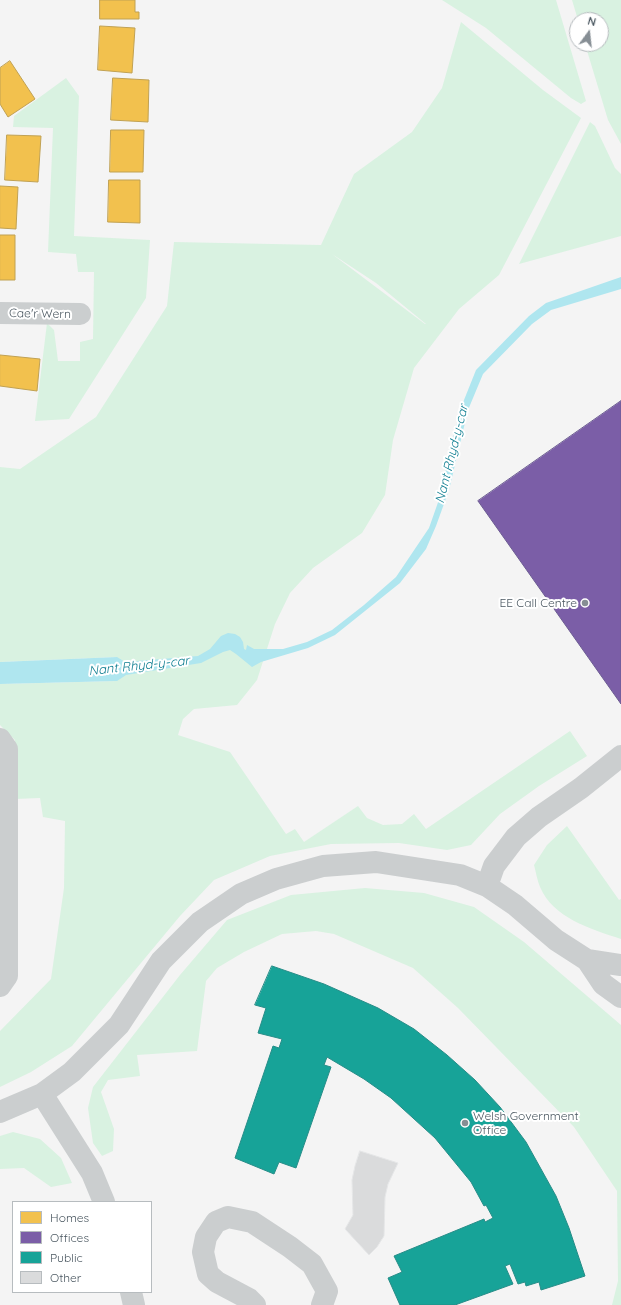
<!DOCTYPE html>
<html>
<head>
<meta charset="utf-8">
<style>
  body { margin:0 }
  #map { position:relative; width:621px; height:1305px; overflow:hidden; background:#f4f4f4; font-family:Quicksand,sans-serif }
  canvas { display:block }
  .legend { position:absolute; left:12px; top:1201px; width:140px; height:92px; box-sizing:border-box; background:#fff; border:1px solid #b7bcbf; margin:0; padding:5px 7px; list-style:none; font-size:12px; color:#4a5760 }
  .legend li { display:flex; align-items:center; gap:8px; height:20px }
  .legend b { width:20px; border:1px solid #b7bcbf }
  .north { position:absolute; left:569px; top:12px; width:40px; height:40px; box-sizing:border-box; background:#fff; border:1px solid #b7bcbf; border-radius:50%; rotate:15deg; font-size:11px; font-weight:700; line-height:16px; text-align:center; color:#4a5760 }
  .north::after { content:''; display:block; margin:auto; width:14px; height:18px; background:#868e94; clip-path:polygon(50% 0,100% 100%,50% 72%,0 100%) }
</style>
</head>
<body>
<div id="map">
<canvas width="621" height="1305"></canvas>
<ul class="legend">
<li><b style="height:11px;background:#f2c14e"></b>Homes</li>
<li><b style="height:11px;background:#7b5ea7"></b>Offices</li>
<li><b style="height:11px;background:#17a398"></b>Public</li>
<li><b style="height:11px;background:#dadbdc"></b>Other</li>
</ul>
<div class="north">N</div>
</div>
<script>
const ctx = document.querySelector('canvas').getContext('2d');
ctx.lineJoin = 'round';
function fill(path, color) { ctx.fillStyle = color; ctx.fill(path, 'evenodd'); }
function stroke(path, color, width, dash) { ctx.strokeStyle = color; ctx.lineWidth = width; ctx.lineCap = dash ? 'butt' : 'round'; ctx.setLineDash(dash || []); ctx.stroke(path); }
function drawText(font, color, halo, rows, align = 'center') {
  ctx.font = font + ' Quicksand,sans-serif'; ctx.lineWidth = 4; ctx.setLineDash([]); ctx.textBaseline = 'middle'; ctx.strokeStyle = halo; ctx.fillStyle = color; for (const [text, x, y, turn = 0] of rows) {
    ctx.save(); ctx.translate(x, y); ctx.rotate((+turn || 0) * Math.PI / 180); ctx.textAlign = isNaN(turn) ? turn : align; if (halo) ctx.strokeText(text, 0, 0); ctx.fillText(text, 0, 0); ctx.restore();
  }
}
fill(new Path2D(`
  M 442,0 L 556,0 L 586,101 L 581,104 L 571,98 L 486,28 Z
  M 572,0 L 621,0 L 621,144 L 608,120 L 585,44 L 601,44 L 601,20 L 578,20 Z
  M 461,22 L 543,90 L 581,118 L 499,275 L 459,309 L 414,368 L 393,440 L 385,495 L 362,533 L 313,568 L 290,593 L 275,624 L 257,680 L 237,705 L 194,709 L 183,719 L 178,735 L 230,752 L 286,834 L 295,829 L 304,842 L 358,806 L 367,818 L 383,825 L 402,824 L 414,814 L 426,829 L 570,731 L 587,756 L 539,786 L 500,814 L 471,845 L 447,850 L 399,843 L 331,844 L 270,856 L 214,880 L 180,916 L 72,1046 L 31,1072 L 0,1087 L 0,1031 L 51,979 L 64,888 L 65,821 L 43,817 L 40,798 L 15,799 L 15,740 L 0,725 L 0,684 L 117,681 L 117,657 L 0,662 L 0,467 L 20,469 L 96,417 L 167,306 L 174,242 L 321,245 L 354,174 L 412,132 L 442,88 ZM 332,254 L 376,283 L 426,324 L 425,324 Z
  M 66,78 L 79,96 L 74,236 L 150,240 L 146,298 L 69,419 L 35,421 L 47,323 L 54,330 L 58,361 L 80,361 L 80,342 L 93,339 L 94,272 L 78,272 L 76,254 L 48,252 L 53,128 L 13,127 L 14,116 Z
  M 590,122 L 595,126 L 615,168 L 621,174 L 621,236 L 519,264 Z
  M 567,826 L 619,900 L 621,899 L 621,939 C 591,929 553,918 540,887 C 537,880 536,872 534,865 L 547,845 Z
  M 365,888 L 424,893 L 474,907 L 524,942 L 621,1025 L 621,1305 L 612,1305 L 618,1281 L 617,1191 L 574,1127 L 458,1008 L 413,968 L 334,934 L 316,931 L 282,934 L 244,952 L 217,968 L 206,981 L 197,1051 L 137,1055 L 140,1076 L 108,1080 L 101,1092 L 114,1129 L 113,1151 L 102,1156 L 93,1143 L 88,1108 L 93,1087 L 180,975 L 227,920 L 291,895 Z
  M 13,1132 L 40,1139 L 61,1158 L 72,1183 L 51,1187 L 24,1168 L 0,1169 L 0,1136 Z`), '#d9f2e1');
fill(new Path2D(`
  M 621,277 L 621,289 L 551,310 L 532,324 L 483,374 L 468,410 L 449,490 L 436,526 L 426,549 L 400,583 L 335,635 L 308,648 L 261,662 L 252,667 L 236,654 L 230,650 L 223,652 L 201,663 L 126,675 L 117,681 L 0,684 L 0,662 L 117,657 L 125,662 L 198,656 L 210,649 L 221,636 L 228,633 L 235,634 L 240,637 L 243,642 L 244,649 L 246,650 L 247,645 L 254,649 L 283,649 L 307,642 L 332,630 L 364,605 L 396,577 L 429,528 L 442,491 L 449,452 L 462,405 L 476,370 L 529,316 L 546,303 Z`), '#afe6ef');
const homes = new Path2D(`
  M 100,0 L 135,0 L 135,12 L 139,12 L 139,19 L 100,19 Z
  M 100,26 L 135,28 L 132,73 L 98,70 Z
  M 10,61 L 35,99 L 8,117 L 0,104 L 0,68 Z
  M 113,78 L 149,80 L 148,122 L 111,120 Z
  M 111,130 L 144,130 L 143,172 L 110,172 Z
  M 7,135 L 41,136 L 38,182 L 5,180 Z
  M 109,180 L 140,180 L 140,223 L 108,222 Z
  M 0,186 L 18,187 L 16,229 L 0,228 Z
  M 0,235 L 15,235 L 15,280 L 0,280 Z
  M 0,355 L 40,359 L 37,391 L 0,386 Z`);
fill(homes, '#f2c14e');
stroke(homes, '#c0a153', 1);
const offices = new Path2D(`
  M 621,401 L 621,704 L 478,501 Z`);
fill(offices, '#7b5ea7');
stroke(offices, '#6c5c92', 1);
const public = new Path2D(`
  M 272,966 L 324,984 L 378,1008 L 414,1029 L 447,1055 L 475,1080 L 500,1107 L 526,1142 L 556,1196 L 569,1228 L 585,1276 L 541,1290 L 539,1282 L 526,1286 L 525,1282 L 518,1284 L 510,1264 L 505,1266 L 513,1284 L 455,1305 L 400,1305 L 388,1278 L 402,1272 L 394,1256 L 484,1219 L 485,1222 L 493,1218 L 486,1205 L 484,1206 L 471,1182 L 435,1138 L 391,1098 L 364,1079 L 327,1057 L 324,1065 L 331,1067 L 296,1168 L 279,1162 L 274,1174 L 235,1158 L 273,1046 L 279,1048 L 282,1039 L 258,1033 L 266,1008 L 255,1005 Z`);
fill(public, '#17a398');
stroke(public, '#268c87', 1);
const building = new Path2D(`
  M 360,1151 L 398,1163 L 388,1184 L 385,1197 L 384,1236 L 377,1247 L 369,1255 L 345,1229 L 353,1215 L 352,1180 L 355,1166 Z`);
fill(building, '#dadbdc');
stroke(building, '#e5e6e7', 1);
stroke(new Path2D(`
  M 0,313 L 80,314
  M 0,739 L 7,749 L 7,976 L 0,986
  M 487,886 L 494,866 L 516,837 L 539,817 L 581,788 L 621,756
  M 587,960 L 621,965
  M 42,1094 L 92,1173 L 104,1202
  M 0,1112 L 42,1094 L 72,1072 L 119,1025 L 161,961 L 200,922 L 241,894 L 276,879 L 323,866 L 376,862 L 460,875 L 487,886 L 515,905 L 556,940 L 587,960 L 603,984 L 621,997
  M 131,1292 L 134,1305
  M 255,1305 L 249,1299 L 217,1282 L 208,1274 L 203,1252 L 206,1237 L 216,1222 L 228,1217 L 252,1222 L 290,1247 L 312,1264 L 327,1291 L 322,1305`), '#cbcecf', 22);
for (const [x, y, r, color] of [
  [585,603,4,"#868e94"],
  [465,1123,4,"#868e94"]
]) { const dot = new Path2D(); dot.arc(x, y, r, 0, 2 * Math.PI); ctx.fillStyle = color; ctx.fill(dot); stroke(dot, '#fff', 1.5); }
drawText('12px', '#4a5760', '#fff', [
  ["Cae'r Wern",40,314,1]
]);
drawText('12px', '#4a5760', '#fff', [
  ["EE Call Centre",577,603],
  ["Welsh Government",473,1116,"left"],
  ["Office",473,1130,"left"]
], 'right');
drawText('italic 13px', '#0e7e91', '#fff', [
  ["Nant Rhyd-y-car",452,454,-76],
  ["Nant Rhyd-y-car",139,666,-6]
]);
</script>
</body>
</html>
